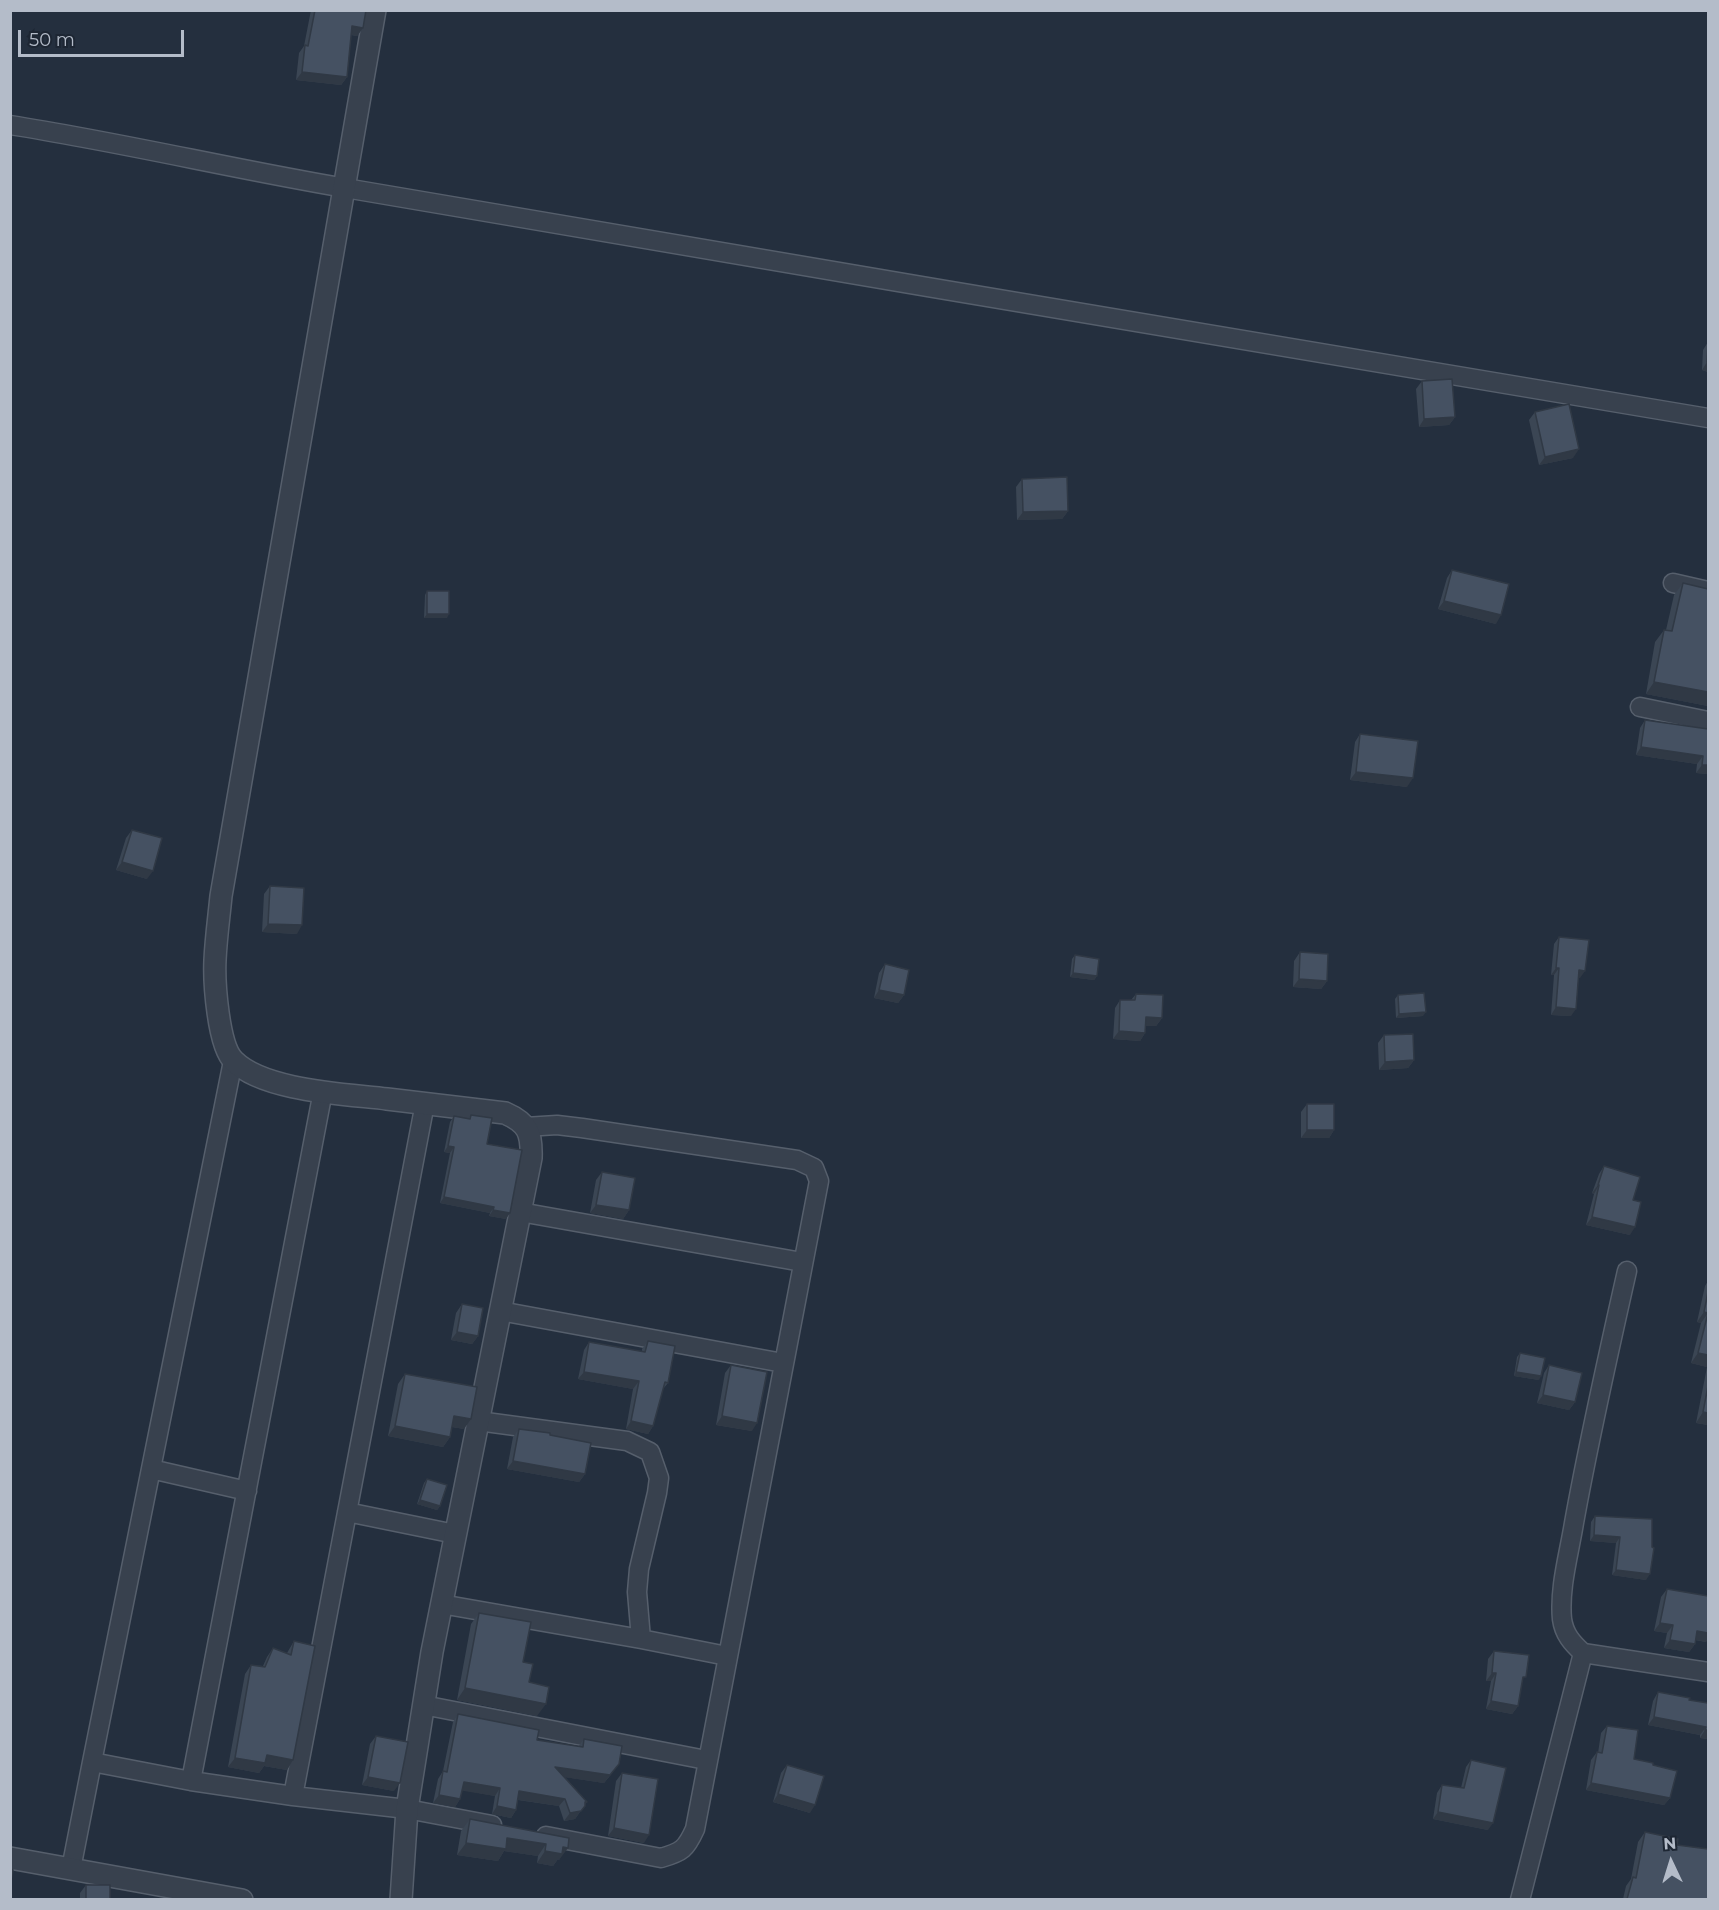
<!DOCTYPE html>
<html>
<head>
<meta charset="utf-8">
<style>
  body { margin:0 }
  #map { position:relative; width:1719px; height:1910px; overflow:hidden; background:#242f3e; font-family:Montserrat,sans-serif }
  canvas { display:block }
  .frame { position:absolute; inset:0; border:12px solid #b4bcc9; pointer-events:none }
  .north { position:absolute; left:1641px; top:1832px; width:60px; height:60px; -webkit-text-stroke:4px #1d2633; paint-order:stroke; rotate:356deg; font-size:16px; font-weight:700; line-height:24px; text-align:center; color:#b4bcc9 }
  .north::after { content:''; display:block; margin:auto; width:21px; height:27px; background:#b4bcc9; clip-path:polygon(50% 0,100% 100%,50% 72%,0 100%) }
  .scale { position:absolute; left:18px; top:30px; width:166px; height:27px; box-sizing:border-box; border:3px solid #b4bcc9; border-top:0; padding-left:8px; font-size:18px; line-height:21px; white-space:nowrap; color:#b4bcc9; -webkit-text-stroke:4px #1d2633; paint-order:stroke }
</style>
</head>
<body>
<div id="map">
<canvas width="1719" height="1910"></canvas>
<div class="frame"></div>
<div class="north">N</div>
<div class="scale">50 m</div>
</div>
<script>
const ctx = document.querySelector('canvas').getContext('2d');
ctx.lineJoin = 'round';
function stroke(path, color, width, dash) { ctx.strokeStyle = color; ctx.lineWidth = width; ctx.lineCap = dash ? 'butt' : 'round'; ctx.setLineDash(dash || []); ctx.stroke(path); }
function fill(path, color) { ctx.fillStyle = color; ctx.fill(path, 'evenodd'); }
const minor = new Path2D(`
  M 10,125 C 125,143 237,170 351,189 C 803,266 1256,343 1708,418
  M 1673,583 L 1708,591
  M 1640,707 L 1708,721
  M 233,1061 L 92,1762 L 191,1781 L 293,1796 L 407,1809 L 492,1825
  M 525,1127 L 557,1125 L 582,1128 L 797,1160 L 814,1168 L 819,1181 L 695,1829 C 686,1849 682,1852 661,1858 L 546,1836
  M 520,1212 L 802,1262
  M 1627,1271 C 1608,1355 1589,1439 1574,1523 C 1569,1554 1559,1588 1562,1619 C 1564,1634 1572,1643 1583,1653 L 1708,1672
  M 500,1311 L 783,1363
  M 478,1421 L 627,1441 L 650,1452 L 659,1478 L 657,1493 L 639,1569 L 637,1592 L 641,1639
  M 151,1469 L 247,1491
  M 347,1512 L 455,1534
  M 441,1604 L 641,1639 L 727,1656
  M 423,1705 L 706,1760
  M 191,1781 L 323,1091
  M 293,1796 L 425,1103
  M 71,1869 L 92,1762
  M 1520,1900 L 1583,1653`);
const tertiary = new Path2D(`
  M 375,10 L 221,896 C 219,917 216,938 215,960 C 214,982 218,1046 234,1061 C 264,1091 346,1094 387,1099 C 426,1104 466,1108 505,1113 C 528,1123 532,1133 531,1158 L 432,1652 L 407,1809 L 401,1900
  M 10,1858 L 242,1900`);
stroke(minor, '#565f6c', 21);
stroke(tertiary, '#565f6c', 24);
stroke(minor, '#38414e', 18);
stroke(tertiary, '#38414e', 21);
fill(new Path2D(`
  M 311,10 L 366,10 L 363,28 L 357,36 L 351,35 L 347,77 L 341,85 L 296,80 L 299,53 L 304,46 Z
  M 1708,342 L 1708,372 L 1702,370 L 1703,350 Z
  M 1422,381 L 1455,417 L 1449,425 L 1419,427 L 1416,389 Z
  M 1535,412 L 1573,458 L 1539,465 L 1529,420 Z
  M 1022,479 L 1068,511 L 1062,519 L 1017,520 L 1016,487 Z
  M 1452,570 L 1496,624 L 1438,609 L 1447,578 Z
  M 1683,583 L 1708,706 L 1646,694 L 1655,642 L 1664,630 L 1666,630 L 1674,595 Z
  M 427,591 L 447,618 L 424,618 L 425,595 Z
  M 1645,720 L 1708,729 L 1708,774 L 1696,773 L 1697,764 L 1636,755 L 1640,728 Z
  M 1360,734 L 1407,787 L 1350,780 L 1355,742 Z
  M 132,830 L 147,879 L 116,870 L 126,838 Z
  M 270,886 L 297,934 L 262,932 L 264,894 Z
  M 1559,937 L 1580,978 L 1578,978 L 1571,1016 L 1551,1015 L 1554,975 L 1551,975 L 1554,944 Z
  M 1300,952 L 1327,981 L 1321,989 L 1293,987 L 1294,961 Z
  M 1075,955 L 1097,976 L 1094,980 L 1070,977 L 1072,959 Z
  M 885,964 L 904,995 L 898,1003 L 874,998 L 879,973 Z
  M 1136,994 L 1162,1018 L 1156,1026 L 1146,1026 L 1145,1033 L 1140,1041 L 1113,1039 L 1115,1008 L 1120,1000 L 1131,1000 Z
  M 1398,995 L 1423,1016 L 1396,1018 L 1395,999 Z
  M 1384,1035 L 1414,1060 L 1408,1068 L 1379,1070 L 1378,1043 Z
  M 1307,1104 L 1334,1130 L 1329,1138 L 1301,1138 L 1301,1112 Z
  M 471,1115 L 487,1144 L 506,1219 L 489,1216 L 490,1213 L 440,1203 L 450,1153 L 444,1152 L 450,1122 L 454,1116 L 468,1119 Z
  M 1604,1166 L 1630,1235 L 1586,1225 L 1594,1194 L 1592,1193 L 1599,1174 Z
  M 602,1172 L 629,1210 L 623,1219 L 590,1213 L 596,1180 Z
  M 1708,1281 L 1708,1425 L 1696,1423 L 1707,1367 L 1691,1363 L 1701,1323 L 1697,1322 L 1705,1286 Z
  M 462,1304 L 478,1336 L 472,1344 L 451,1340 L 456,1313 Z
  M 648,1341 L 668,1383 L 663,1389 L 653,1426 L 648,1434 L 626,1429 L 633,1389 L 578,1379 L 584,1350 L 589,1342 L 642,1352 L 642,1349 Z
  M 1520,1353 L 1539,1380 L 1514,1376 L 1517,1357 Z
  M 731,1365 L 752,1431 L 716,1425 L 725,1373 Z
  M 1549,1365 L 1575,1402 L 1569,1410 L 1537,1403 L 1544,1373 Z
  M 405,1374 L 464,1429 L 452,1427 L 450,1437 L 443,1447 L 388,1436 L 398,1384 Z
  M 519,1429 L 550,1435 L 585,1474 L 579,1482 L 507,1469 L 513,1437 Z
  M 427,1479 L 440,1506 L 437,1510 L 417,1504 L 424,1483 Z
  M 1595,1516 L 1652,1547 L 1646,1580 L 1612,1575 L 1616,1543 L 1590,1541 L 1591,1522 Z
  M 1667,1589 L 1708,1596 L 1708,1638 L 1706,1642 L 1695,1640 L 1695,1644 L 1689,1652 L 1664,1648 L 1667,1633 L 1654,1631 L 1661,1597 Z
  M 479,1613 L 523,1662 L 529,1682 L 537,1716 L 457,1700 L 471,1624 Z
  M 294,1641 L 293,1760 L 287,1770 L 264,1766 L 259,1773 L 228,1767 L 245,1674 L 251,1665 L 263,1666 L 267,1657 L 273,1648 L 287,1653 Z
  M 1494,1651 L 1522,1682 L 1518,1706 L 1512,1714 L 1486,1709 L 1491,1681 L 1486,1681 L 1488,1659 Z
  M 1658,1692 L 1689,1700 L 1708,1703 L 1708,1739 L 1700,1738 L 1700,1735 L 1648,1725 L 1653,1701 Z
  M 458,1714 L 537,1740 L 578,1747 L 584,1739 L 613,1772 L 604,1783 L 565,1777 L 587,1802 L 575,1819 L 564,1821 L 559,1806 L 518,1800 L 516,1810 L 511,1818 L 492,1814 L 495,1796 L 462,1790 L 460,1799 L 455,1807 L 433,1803 L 438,1779 L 443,1771 L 453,1722 Z
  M 1607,1726 L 1634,1759 L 1653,1765 L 1670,1798 L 1664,1805 L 1586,1790 L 1591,1760 L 1597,1752 L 1598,1753 L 1601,1733 Z
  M 376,1736 L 394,1791 L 362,1785 L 370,1744 Z
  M 1471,1760 L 1488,1830 L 1433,1819 L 1437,1793 L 1442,1785 L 1461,1788 L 1466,1767 Z
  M 787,1765 L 810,1813 L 773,1802 L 781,1773 Z
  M 622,1773 L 644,1843 L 608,1836 L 616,1781 Z
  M 470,1819 L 569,1838 L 559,1860 L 558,1859 L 553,1866 L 537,1863 L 538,1856 L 504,1851 L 498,1861 L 457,1855 L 461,1831 Z
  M 1645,1832 L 1677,1845 L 1708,1899 L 1623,1899 L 1626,1886 L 1631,1879 L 1638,1842 Z
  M 86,1885 L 110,1899 L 80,1899 L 80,1893 Z`), '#3b4654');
fill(new Path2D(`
  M 352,26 L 363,28 L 357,36 L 347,34 Z
  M 302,72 L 347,77 L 341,85 L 296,80 Z
  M 1707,362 L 1708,363 L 1708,372 L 1702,370 Z
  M 1455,417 L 1449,425 L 1419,427 L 1424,419 Z
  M 1579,449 L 1573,458 L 1539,465 L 1545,457 Z
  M 1068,511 L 1062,519 L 1017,520 L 1023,512 Z
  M 1444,601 L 1501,615 L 1496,624 L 1438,609 Z
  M 427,614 L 449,614 L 447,618 L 424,618 Z
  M 1654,682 L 1708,692 L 1708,706 L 1646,694 Z
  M 1641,747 L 1703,756 L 1697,764 L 1636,755 Z
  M 1702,765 L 1708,765 L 1708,774 L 1696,773 Z
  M 1356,772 L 1413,778 L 1407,787 L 1350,780 Z
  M 122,862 L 153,871 L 147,879 L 116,870 Z
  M 268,924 L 302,925 L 297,934 L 262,932 Z
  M 1556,968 L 1559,968 L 1554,975 L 1551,975 Z
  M 1579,970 L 1585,971 L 1580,978 L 1574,977 Z
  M 1073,973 L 1097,976 L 1094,980 L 1070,977 Z
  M 1299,979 L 1327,981 L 1321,989 L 1293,987 Z
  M 879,990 L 904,995 L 898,1003 L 874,998 Z
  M 1556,1007 L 1576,1009 L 1571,1016 L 1551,1015 Z
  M 1426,1012 L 1423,1016 L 1396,1018 L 1399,1014 Z
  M 1146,1017 L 1162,1018 L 1156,1026 L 1140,1026 Z
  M 1119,1031 L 1145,1033 L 1140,1041 L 1113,1039 Z
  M 1414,1060 L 1408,1068 L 1379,1070 L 1385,1062 Z
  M 1307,1130 L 1334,1130 L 1329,1138 L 1301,1138 Z
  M 448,1146 L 454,1147 L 450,1153 L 444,1152 Z
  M 1598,1185 L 1599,1185 L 1594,1194 L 1592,1193 Z
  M 444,1197 L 494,1207 L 490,1213 L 440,1203 Z
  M 596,1205 L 629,1210 L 623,1219 L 590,1213 Z
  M 493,1210 L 510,1213 L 506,1219 L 489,1216 Z
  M 1592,1217 L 1635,1227 L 1630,1235 L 1586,1225 Z
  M 1704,1312 L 1708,1313 L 1701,1323 L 1697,1322 Z
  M 457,1332 L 478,1336 L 472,1344 L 451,1340 Z
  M 1698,1353 L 1708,1355 L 1708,1364 L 1707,1367 L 1691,1363 Z
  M 584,1372 L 639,1381 L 633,1389 L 578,1379 Z
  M 1516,1372 L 1541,1376 L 1539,1380 L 1514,1376 Z
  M 1543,1395 L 1575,1402 L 1569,1410 L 1537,1403 Z
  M 1703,1412 L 1708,1413 L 1708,1425 L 1696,1423 Z
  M 454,1416 L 471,1419 L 464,1429 L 446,1426 Z
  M 722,1416 L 757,1423 L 752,1431 L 716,1425 Z
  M 631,1421 L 653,1426 L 648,1434 L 626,1429 Z
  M 395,1426 L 450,1437 L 443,1447 L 388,1436 Z
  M 513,1461 L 585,1474 L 579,1482 L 507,1469 Z
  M 420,1500 L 440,1506 L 437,1510 L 417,1504 Z
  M 1594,1535 L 1620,1537 L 1616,1543 L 1590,1541 Z
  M 1616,1570 L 1650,1574 L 1646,1580 L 1612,1575 Z
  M 1660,1623 L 1673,1625 L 1667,1633 L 1654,1631 Z
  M 1697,1631 L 1708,1633 L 1708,1638 L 1706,1642 L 1691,1639 Z
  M 1670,1640 L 1695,1644 L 1689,1652 L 1664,1648 Z
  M 1492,1673 L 1496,1673 L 1491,1681 L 1486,1681 Z
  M 465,1688 L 546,1704 L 537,1716 L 457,1700 Z
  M 1491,1701 L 1518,1706 L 1512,1714 L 1486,1709 Z
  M 1654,1717 L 1706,1727 L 1700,1735 L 1648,1725 Z
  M 1705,1730 L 1708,1730 L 1708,1739 L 1700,1738 Z
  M 267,1755 L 293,1760 L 287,1770 L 264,1766 L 259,1773 L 228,1767 L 235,1758 Z
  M 619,1764 L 604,1783 L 550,1775 L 555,1767 Z
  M 368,1777 L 400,1783 L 394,1791 L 362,1785 Z
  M 464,1782 L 500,1788 L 495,1796 L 458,1790 Z
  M 1591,1783 L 1670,1798 L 1664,1805 L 1586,1790 Z
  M 519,1791 L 565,1799 L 559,1806 L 513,1799 Z
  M 778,1794 L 815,1805 L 810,1813 L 773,1802 Z
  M 439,1795 L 460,1799 L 455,1807 L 433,1803 Z
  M 585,1802 L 587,1802 L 575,1819 L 564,1821 L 570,1813 Z
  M 497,1806 L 516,1810 L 511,1818 L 492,1814 Z
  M 1438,1812 L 1493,1823 L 1488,1830 L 1433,1819 Z
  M 614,1828 L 649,1835 L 644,1843 L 608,1836 Z
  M 507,1838 L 546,1844 L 538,1856 L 504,1851 L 498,1861 L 457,1855 L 466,1843 Z
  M 563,1847 L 568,1848 L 559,1860 L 558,1859 L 553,1866 L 537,1863 L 545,1851 Z`), '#303945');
const building = new Path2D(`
  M 315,10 L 366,10 L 363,28 L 352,26 L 347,77 L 302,72 L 305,45 L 308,46 Z
  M 1708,344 L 1708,363 L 1707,362 Z
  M 1452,379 L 1455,417 L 1424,419 L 1422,381 Z
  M 1569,404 L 1579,449 L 1545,457 L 1535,412 Z
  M 1067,477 L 1068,511 L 1023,512 L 1022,479 Z
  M 1452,570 L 1509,584 L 1501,615 L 1444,601 Z
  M 1683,583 L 1708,589 L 1708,692 L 1654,682 L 1664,630 L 1672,631 Z
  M 427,591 L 449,591 L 449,614 L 427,614 Z
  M 1645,720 L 1708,729 L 1708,765 L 1702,765 L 1703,756 L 1641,747 Z
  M 1360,734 L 1418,741 L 1413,778 L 1356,772 Z
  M 132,830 L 162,838 L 153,871 L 122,862 Z
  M 270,886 L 304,888 L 302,925 L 268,924 Z
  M 1559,937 L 1589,940 L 1585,971 L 1579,970 L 1576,1009 L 1556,1007 L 1559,968 L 1556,968 Z
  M 1300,952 L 1328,954 L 1327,981 L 1299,979 Z
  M 1075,955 L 1099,959 L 1097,976 L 1073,973 Z
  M 885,964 L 909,970 L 904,995 L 879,990 Z
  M 1424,993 L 1426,1012 L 1399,1014 L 1398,995 Z
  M 1136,994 L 1163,995 L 1162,1018 L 1146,1017 L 1145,1033 L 1119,1031 L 1120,1000 L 1135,1000 Z
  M 1413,1034 L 1414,1060 L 1385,1062 L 1384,1035 Z
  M 1307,1104 L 1334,1104 L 1334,1130 L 1307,1130 Z
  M 471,1115 L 492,1118 L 487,1144 L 522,1150 L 510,1213 L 493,1210 L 494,1207 L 444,1197 L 454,1147 L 448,1146 L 454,1116 L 470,1119 Z
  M 1604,1166 L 1640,1177 L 1633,1200 L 1641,1202 L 1635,1227 L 1592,1217 L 1599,1185 L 1598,1185 Z
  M 602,1172 L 635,1178 L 629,1210 L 596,1205 Z
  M 1708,1292 L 1708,1355 L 1698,1353 L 1708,1313 L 1704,1312 Z
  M 462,1304 L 483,1308 L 478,1336 L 457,1332 Z
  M 648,1341 L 675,1346 L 668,1383 L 665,1382 L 653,1426 L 631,1421 L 639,1381 L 584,1372 L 589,1342 L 645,1352 Z
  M 1520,1353 L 1545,1358 L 1541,1376 L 1516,1372 Z
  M 731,1365 L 767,1372 L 757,1423 L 722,1416 Z
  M 1549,1365 L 1582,1373 L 1575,1402 L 1543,1395 Z
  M 405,1374 L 477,1387 L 471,1419 L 454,1416 L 450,1437 L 395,1426 Z
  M 1708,1386 L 1708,1413 L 1703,1412 Z
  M 519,1429 L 550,1433 L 550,1435 L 591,1443 L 585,1474 L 513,1461 Z
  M 427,1479 L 447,1485 L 440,1506 L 420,1500 Z
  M 1595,1516 L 1652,1519 L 1652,1547 L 1654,1548 L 1650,1574 L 1616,1570 L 1620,1537 L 1594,1535 Z
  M 1667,1589 L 1708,1596 L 1708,1633 L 1697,1631 L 1695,1644 L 1670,1640 L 1673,1625 L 1660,1623 Z
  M 479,1613 L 531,1622 L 523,1662 L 533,1664 L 529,1682 L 549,1687 L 546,1704 L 465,1688 Z
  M 294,1641 L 315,1646 L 293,1760 L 267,1755 L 265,1763 L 235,1758 L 251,1665 L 265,1667 L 273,1648 L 291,1655 Z
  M 1494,1651 L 1529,1655 L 1526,1677 L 1523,1677 L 1518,1706 L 1491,1701 L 1496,1673 L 1492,1673 Z
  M 1658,1692 L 1690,1698 L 1689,1700 L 1708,1703 L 1708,1730 L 1705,1730 L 1706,1727 L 1654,1717 Z
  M 458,1714 L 539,1730 L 537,1740 L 583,1747 L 584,1739 L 622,1746 L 619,1764 L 610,1775 L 555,1767 L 587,1802 L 585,1802 L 585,1806 L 581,1811 L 570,1813 L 565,1799 L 519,1791 L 516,1810 L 497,1806 L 500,1788 L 464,1782 L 460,1799 L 439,1795 L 443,1771 L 447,1772 Z
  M 1607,1726 L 1638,1730 L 1634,1759 L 1653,1763 L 1653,1765 L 1677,1771 L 1670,1798 L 1591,1783 L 1597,1752 L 1602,1753 Z
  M 376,1736 L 408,1742 L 400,1783 L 368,1777 Z
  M 1471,1760 L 1506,1768 L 1493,1823 L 1438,1812 L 1442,1785 L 1464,1788 Z
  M 787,1765 L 824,1776 L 815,1805 L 778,1794 Z
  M 622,1773 L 658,1779 L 649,1835 L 614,1828 Z
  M 470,1819 L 569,1838 L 568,1848 L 563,1847 L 562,1854 L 545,1851 L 546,1844 L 507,1838 L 506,1849 L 466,1843 Z
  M 1645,1832 L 1678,1839 L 1677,1845 L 1708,1849 L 1708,1899 L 1627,1899 L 1633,1877 L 1636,1878 Z
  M 10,1869 L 13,1870 L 10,1885 Z
  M 86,1885 L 110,1885 L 110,1899 L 86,1899 Z`);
fill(building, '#455162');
stroke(building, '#303945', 1.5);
</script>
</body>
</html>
